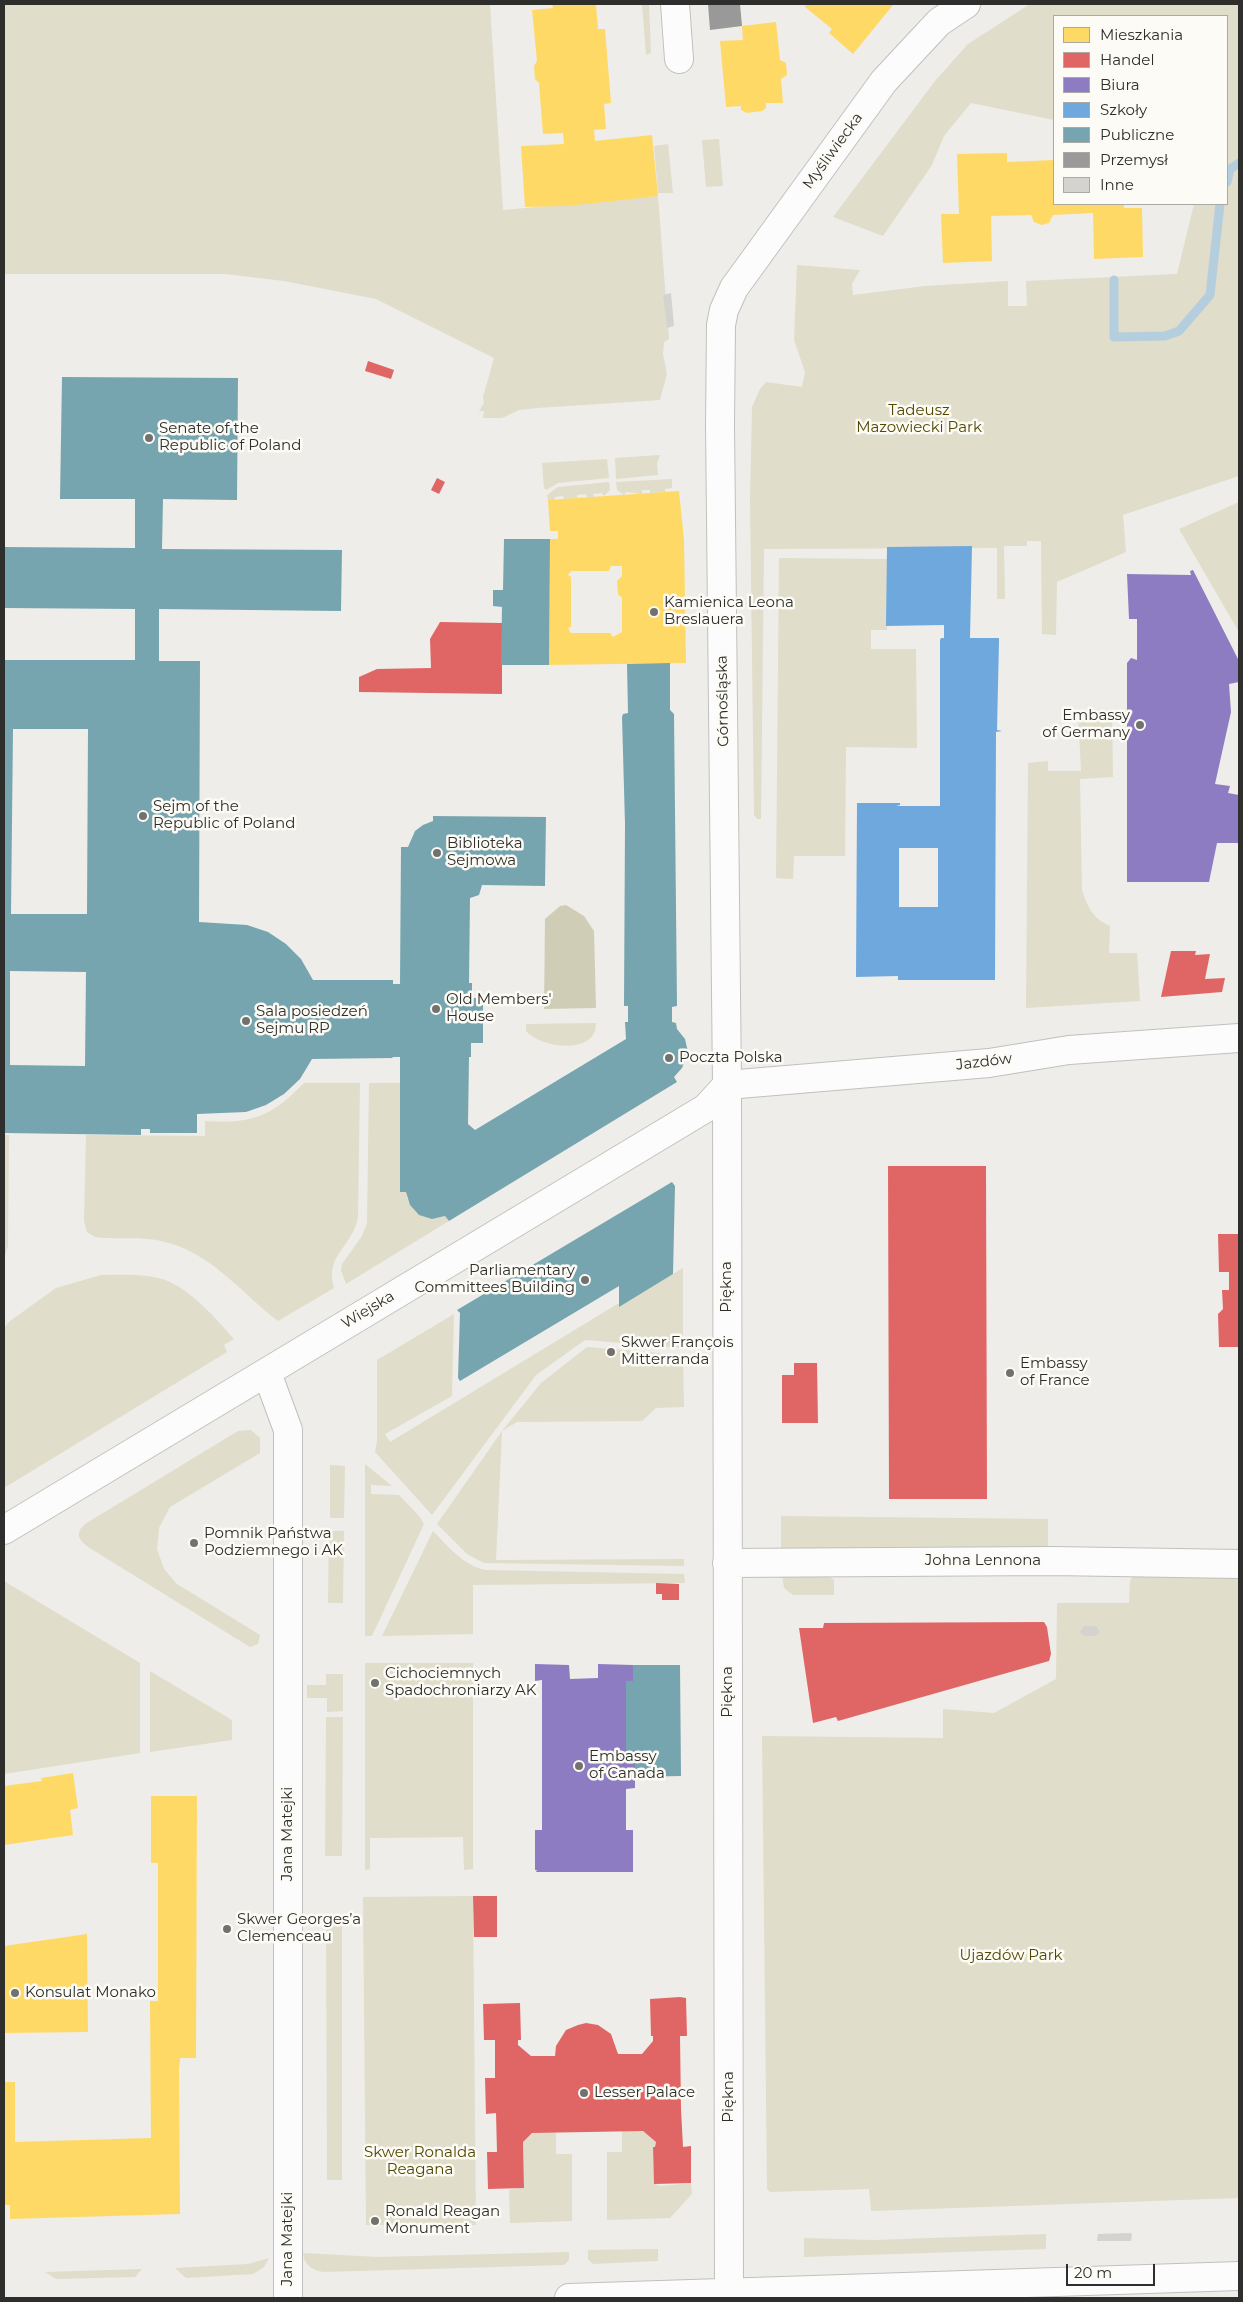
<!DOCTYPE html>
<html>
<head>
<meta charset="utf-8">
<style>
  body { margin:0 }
  #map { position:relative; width:1243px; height:2302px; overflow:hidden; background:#eeede9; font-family:Montserrat,sans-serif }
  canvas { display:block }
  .frame { position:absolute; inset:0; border:5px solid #2e2e2c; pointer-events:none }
  .legend { position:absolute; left:1053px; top:15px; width:175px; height:190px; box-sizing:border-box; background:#fcfbf5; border:1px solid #aaa9a5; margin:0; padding:6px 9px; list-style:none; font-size:15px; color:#2e2e2c }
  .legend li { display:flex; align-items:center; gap:10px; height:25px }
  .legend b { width:25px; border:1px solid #aaa9a5 }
  .scale { position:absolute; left:1066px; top:2264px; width:89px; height:22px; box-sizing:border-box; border:2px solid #2e2e2c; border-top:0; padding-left:6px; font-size:15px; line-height:18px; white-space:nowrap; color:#2e2e2c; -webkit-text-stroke:4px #fcfbf5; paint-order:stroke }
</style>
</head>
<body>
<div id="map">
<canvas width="1243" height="2302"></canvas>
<div class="frame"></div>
<ul class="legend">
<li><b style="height:14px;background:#ffd966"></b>Mieszkania</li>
<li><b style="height:14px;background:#e06666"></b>Handel</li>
<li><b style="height:14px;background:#8e7cc3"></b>Biura</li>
<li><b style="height:14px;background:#6fa8dc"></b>Szkoły</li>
<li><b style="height:14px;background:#76a5af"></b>Publiczne</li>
<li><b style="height:14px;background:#999"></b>Przemysł</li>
<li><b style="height:14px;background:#d4d3d0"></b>Inne</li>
</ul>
<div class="scale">20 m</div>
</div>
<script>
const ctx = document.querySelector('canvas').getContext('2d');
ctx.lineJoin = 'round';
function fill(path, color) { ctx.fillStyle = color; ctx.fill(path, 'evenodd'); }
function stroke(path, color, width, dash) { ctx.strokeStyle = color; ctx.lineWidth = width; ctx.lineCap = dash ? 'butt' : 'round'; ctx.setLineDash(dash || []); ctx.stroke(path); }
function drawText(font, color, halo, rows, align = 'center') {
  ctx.font = font + ' Montserrat,sans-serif'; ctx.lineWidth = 5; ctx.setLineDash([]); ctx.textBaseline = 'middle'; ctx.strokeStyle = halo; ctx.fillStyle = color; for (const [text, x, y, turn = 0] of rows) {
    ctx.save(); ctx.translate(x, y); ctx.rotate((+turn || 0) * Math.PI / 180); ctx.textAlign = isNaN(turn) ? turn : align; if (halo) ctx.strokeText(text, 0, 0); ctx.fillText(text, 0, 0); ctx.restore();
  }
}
fill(new Path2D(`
  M 4,4 L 490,4 L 503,210 L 658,196 L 669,339 L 664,342 L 663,354 L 667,374 L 660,400 L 537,408 L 519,410 L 502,418 L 483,418 L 484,411 L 479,411 L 484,403 L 483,397 L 494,358 L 376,299 L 284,281 L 225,274 L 4,274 Z
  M 642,4 L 649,4 L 651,53 L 646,55 Z
  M 1030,4 L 1239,4 L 1239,476 L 1123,515 L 1126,552 L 1057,582 L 1056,635 L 1042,634 L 1041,541 L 1027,541 L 1027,546 L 1004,546 L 1005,599 L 997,599 L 997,548 L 764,549 L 761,819 L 757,819 L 754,815 L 750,499 L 752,407 L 760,389 L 766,382 L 802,387 L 805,372 L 794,340 L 797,265 L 860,270 L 852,284 L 853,295 L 925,286 L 1008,281 L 1008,306 L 1027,306 L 1026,281 L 1177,274 L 1194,204 L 1227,204 L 1227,16 L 1054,16 L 1054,120 L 971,103 L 944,136 L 932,165 L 883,236 L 833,217 L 935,81 L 968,44 Z
  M 719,139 L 723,186 L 706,187 L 702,140 Z
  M 668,144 L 673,193 L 658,193 L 654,146 Z
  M 660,455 L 657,463 L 658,475 L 616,479 L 615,458 Z
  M 607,459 L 609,478 L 558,483 L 546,490 L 544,488 L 542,463 Z
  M 672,479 L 672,488 L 665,489 L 665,492 L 650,493 L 650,490 L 642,490 L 642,494 L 626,492 L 624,495 L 617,490 L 616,482 Z
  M 609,482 L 610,490 L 604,496 L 602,493 L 593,494 L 594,497 L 587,498 L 586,494 L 577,495 L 577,498 L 564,499 L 563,496 L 555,497 L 555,500 L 548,500 L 547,495 L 558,487 Z
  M 1239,502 L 1239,632 L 1179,529 Z
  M 779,558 L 887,559 L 887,630 L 871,630 L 871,649 L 916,649 L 917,748 L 846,747 L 845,856 L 794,856 L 793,879 L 776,878 Z
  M 1112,710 L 1113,777 L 1080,779 L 1082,890 C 1087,906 1093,919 1110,926 L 1109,953 L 1137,953 L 1140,1001 L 1026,1008 L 1028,763 L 1048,761 L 1048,771 L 1081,771 L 1078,711 Z
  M 596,1023 C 597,1055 542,1049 526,1031 L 526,1024 Z
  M 304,1083 L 360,1083 L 358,1217 C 353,1247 324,1255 334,1288 L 278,1321 C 240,1292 210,1251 161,1241 C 140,1236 117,1240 95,1237 L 87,1232 L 84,1221 L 86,1135 L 205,1136 L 205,1121 C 252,1124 271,1117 304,1083 Z
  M 369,1083 L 400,1083 L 400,1192 L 406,1192 C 410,1213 425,1222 445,1216 L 449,1221 L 346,1284 L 341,1270 L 342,1264 L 362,1236 L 367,1223 Z
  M 4,1135 L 9,1135 L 8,1246 L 4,1259 Z
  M 683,1268 L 683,1348 L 585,1340 L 536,1375 L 432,1515 L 375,1452 L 377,1441 L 377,1360 L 444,1320 L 454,1314 L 452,1396 L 385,1434 L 390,1442 L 619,1303 L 619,1306 Z
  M 101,1275 C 123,1275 150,1273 170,1282 C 195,1294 216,1319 234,1339 L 224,1345 L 227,1352 L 4,1488 L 4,1328 L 10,1321 L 56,1288 Z
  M 587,1347 L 683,1355 L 684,1407 L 656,1408 L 642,1421 L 517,1422 L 502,1431 L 496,1560 L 684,1559 L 684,1566 L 484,1563 L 467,1554 L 437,1524 L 502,1431 L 541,1383 Z
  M 251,1430 L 260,1438 L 260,1453 L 170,1507 L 159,1528 L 157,1549 L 164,1569 L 177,1584 L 260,1635 L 258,1644 L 250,1647 L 88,1547 C 78,1539 75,1533 85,1524 L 238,1431 Z
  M 365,1464 L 392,1486 L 371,1485 L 371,1494 L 399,1495 L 420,1517 L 424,1524 L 372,1636 L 365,1636 Z
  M 330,1465 L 345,1466 L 344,1518 L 330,1518 Z
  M 781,1516 L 1048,1519 L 1048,1549 L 781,1550 Z
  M 329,1531 L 344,1531 L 343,1603 L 328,1603 Z
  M 433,1531 C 449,1547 463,1565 485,1570 L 684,1574 L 685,1583 L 473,1585 L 473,1634 L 382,1636 Z
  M 1239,1572 L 1239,2198 L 871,2211 L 869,2189 L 770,2192 L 767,2189 L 762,1736 L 943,1738 L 943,1709 L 994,1713 L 1056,1679 L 1057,1603 L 1129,1603 L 1130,1581 L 1133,1576 Z
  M 782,1575 L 827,1575 L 834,1580 L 834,1595 L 793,1595 L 784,1588 Z
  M 4,1581 L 140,1663 L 140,1753 L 4,1774 Z
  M 365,1663 L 473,1663 L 473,1869 L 464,1870 L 463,1837 L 370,1838 L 370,1869 L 365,1870 Z
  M 150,1671 L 232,1720 L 232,1740 L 150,1752 Z
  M 326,1674 L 343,1674 L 343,1711 L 327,1712 L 327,1698 L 307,1698 L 307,1685 L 326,1685 Z
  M 326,1717 L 343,1717 L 342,1856 L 325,1856 Z
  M 473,1896 L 476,2225 L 366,2225 L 363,1897 Z
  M 342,1919 L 342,2180 L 327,2180 L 326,1920 Z
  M 622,2131 L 643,2131 L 656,2142 L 655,2147 L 653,2147 L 654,2184 L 661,2186 L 691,2183 L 692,2194 L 670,2218 L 607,2220 L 607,2152 L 622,2152 Z
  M 556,2132 L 556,2154 L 572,2154 L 572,2221 L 510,2223 L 509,2190 L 524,2187 L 523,2142 L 532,2133 Z
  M 1046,2234 L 1046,2249 L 804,2257 L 804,2238 L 873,2240 Z
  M 658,2249 L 658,2261 L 593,2264 L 588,2259 L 588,2250 Z
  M 569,2252 L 569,2260 L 564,2265 L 323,2272 C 312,2270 304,2265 303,2253 L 378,2257 Z
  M 269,2258 L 264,2267 L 253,2274 L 186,2278 L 175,2268 L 248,2264 Z
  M 142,2269 L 135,2277 L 56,2279 L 45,2272 Z`), '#e0ddca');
fill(new Path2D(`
  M 566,905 L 584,916 L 594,931 L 596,1008 L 544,1009 L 545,919 L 560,906 Z`), '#d0cdb6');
fill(new Path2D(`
  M 552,4 L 596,5 L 598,29 L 605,29 L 611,103 L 604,104 L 606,129 L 594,130 L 595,141 L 652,135 L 658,196 L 567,206 L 525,207 L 521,146 L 564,144 L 563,133 L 543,134 L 539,83 L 535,79 L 534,66 L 537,61 L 532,10 L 553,8 Z
  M 807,4 L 891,4 L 893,5 L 853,54 L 829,33 L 832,29 L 805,7 Z
  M 776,22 L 780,60 L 786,63 L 787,75 L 781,79 L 783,103 L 766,103 L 766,108 L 762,111 L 747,113 L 741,110 L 741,106 L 726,107 L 720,41 L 743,40 L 742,26 Z
  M 1007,153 L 1007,162 L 1054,160 L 1054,204 L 1124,204 L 1124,208 L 1142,208 L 1143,257 L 1094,259 L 1093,213 L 1053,215 L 1049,223 L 1042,225 L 1034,222 L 1031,215 L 991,216 L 992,261 L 943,263 L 941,214 L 959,214 L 957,154 Z
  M 679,491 L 684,540 L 686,663 L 549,665 L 550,539 L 558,539 L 558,531 L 550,531 L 548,500 ZM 611,566 L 622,566 L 622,576 L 617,581 L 618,594 L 622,598 L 622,632 L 613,637 L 610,633 L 571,633 L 568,628 L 571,627 L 571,577 L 568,575 L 571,571 L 609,571 Z
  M 73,1773 L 78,1808 L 70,1810 L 73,1835 L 4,1845 L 4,1786 L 42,1781 L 41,1778 Z
  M 151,1796 L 197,1796 L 196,2058 L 180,2058 L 179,2069 L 180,2214 L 10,2219 L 10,2205 L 4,2205 L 4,2082 L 15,2082 L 15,2142 L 151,2138 L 150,2001 L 158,2001 L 158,1863 L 151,1863 Z
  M 87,1934 L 88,2032 L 4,2033 L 4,1946 Z`), '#ffd966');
fill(new Path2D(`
  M 368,361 L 394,370 L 391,379 L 365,371 Z
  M 437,478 L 445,482 L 439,494 L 431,490 Z
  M 440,622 L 502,623 L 502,694 L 359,692 L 359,677 L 377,669 L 431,668 L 430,639 Z
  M 1171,951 L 1196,951 L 1195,955 L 1210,954 L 1205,979 L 1225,978 L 1222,992 L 1161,997 Z
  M 888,1166 L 986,1166 L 987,1499 L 889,1499 Z
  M 1218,1234 L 1239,1234 L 1239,1347 L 1219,1347 L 1218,1314 L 1223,1309 L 1222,1290 L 1229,1290 L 1229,1272 L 1219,1272 Z
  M 794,1363 L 817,1363 L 818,1423 L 782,1423 L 782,1375 L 794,1375 Z
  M 656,1583 L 679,1584 L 679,1600 L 662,1600 L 662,1594 L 656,1594 Z
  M 1044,1622 L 1047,1627 L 1051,1654 L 1049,1661 L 838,1721 L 836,1717 L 813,1723 L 799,1628 L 823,1628 L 824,1623 Z
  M 473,1896 L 497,1896 L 497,1937 L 474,1937 Z
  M 680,1997 L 686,1998 L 687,2036 L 680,2036 L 681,2109 L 683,2147 L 691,2146 L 691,2183 L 654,2184 L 653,2147 L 655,2147 L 656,2142 L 643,2131 L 532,2133 L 523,2142 L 524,2188 L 488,2189 L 487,2152 L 497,2152 L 496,2113 L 486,2114 L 485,2078 L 495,2078 L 495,2040 L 484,2040 L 483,2004 L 520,2003 L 521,2040 L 518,2040 L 518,2045 L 531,2056 L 555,2056 L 556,2046 L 566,2030 L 578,2025 L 586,2023 L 598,2025 L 611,2034 L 618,2054 L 642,2054 L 653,2041 L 653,2036 L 651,2036 L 650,1999 Z`), '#e06666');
fill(new Path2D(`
  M 1193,570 L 1239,661 L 1239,682 L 1229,684 L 1231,712 L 1215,784 L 1230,786 L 1228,793 L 1239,795 L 1239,843 L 1217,843 L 1209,882 L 1127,882 L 1127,663 L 1131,658 L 1137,660 L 1137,619 L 1129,619 L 1127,574 L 1191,575 L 1190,571 Z
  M 535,1664 L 569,1665 L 570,1679 L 598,1678 L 598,1664 L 633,1665 L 633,1681 L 626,1681 L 626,1757 L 635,1757 L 635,1788 L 626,1789 L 626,1830 L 633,1830 L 633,1872 L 536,1872 L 537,1870 L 535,1870 L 535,1830 L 542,1830 L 542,1680 L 535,1681 Z`), '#8e7cc3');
fill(new Path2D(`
  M 972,546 L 970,638 L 999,638 L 999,641 L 997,730 L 1002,731 L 996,732 L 995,980 L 898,980 L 898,976 L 856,977 L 857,803 L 900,803 L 900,805 L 896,806 L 940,806 L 940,640 L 941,638 L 944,638 L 944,625 L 886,626 L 887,547 ZM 899,848 L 938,848 L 938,907 L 899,907 Z`), '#6fa8dc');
fill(new Path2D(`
  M 62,377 L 238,378 L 237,500 L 163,499 L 162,549 L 342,550 L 341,611 L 159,609 L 159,661 L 200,661 L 199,922 L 247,925 L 268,932 L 286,944 L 301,959 L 313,980 L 393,980 L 393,984 L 400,984 L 401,847 L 408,847 L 415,831 L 423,825 L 433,821 L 433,816 L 546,817 L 545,886 L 482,885 L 479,895 L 470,898 L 469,983 L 472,983 L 472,998 L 483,998 L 483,1043 L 471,1043 L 471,1057 L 469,1057 L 468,1124 L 475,1130 L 626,1039 L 625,1022 L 628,1022 L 628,1006 L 624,1006 L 625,824 L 622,717 L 623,714 L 628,713 L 627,664 L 670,663 L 670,710 L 674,714 L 677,1006 L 672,1007 L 672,1022 L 676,1023 L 677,1029 L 685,1039 L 688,1052 L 682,1068 L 674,1077 L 677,1082 L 449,1221 L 445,1216 L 432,1219 L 419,1215 L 410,1205 L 406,1192 L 400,1192 L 400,1057 L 392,1057 L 393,1058 L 312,1059 L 300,1079 L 284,1094 L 266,1105 L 246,1112 L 197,1114 L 197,1133 L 150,1133 L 150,1129 L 141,1129 L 141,1135 L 4,1133 L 4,660 L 135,660 L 135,609 L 4,608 L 4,547 L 135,548 L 135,499 L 60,499 ZM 13,729 L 88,729 L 87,914 L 11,914 ZM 10,971 L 86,972 L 85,1066 L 10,1065 Z
  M 504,539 L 550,539 L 549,665 L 501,665 L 502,607 L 493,606 L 493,590 L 503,590 Z
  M 672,1182 L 675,1186 L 673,1274 L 619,1307 L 619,1286 L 460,1381 L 458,1378 L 460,1313 L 457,1310 Z
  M 633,1665 L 680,1665 L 681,1776 L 635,1777 L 635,1757 L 626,1757 L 626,1681 L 633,1681 Z`), '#76a5af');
fill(new Path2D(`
  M 708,4 L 740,4 L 742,26 L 710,30 Z`), '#999');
stroke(new Path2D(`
  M 1227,182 L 1230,169 L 1239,163
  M 1114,280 L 1114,337 L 1165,336 L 1179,331 L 1210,295 L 1220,204`), '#b5cede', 9);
fill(new Path2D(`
  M 671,293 L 674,326 L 667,328 L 663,295 Z
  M 1084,1626 L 1096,1626 L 1100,1632 L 1096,1636 L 1084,1636 L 1080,1632 Z
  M 1130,2233 L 1132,2234 L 1131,2241 L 1097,2241 L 1098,2234 Z`), '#d4d3d0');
const minor = new Path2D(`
  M 675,4 L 679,59
  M 727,1085 L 989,1063 L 1069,1050 L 1239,1038
  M 267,1373 L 288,1430 L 288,2298
  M 4,1530 L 706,1108 L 727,1085
  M 727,1563 L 1052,1561 L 1239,1564
  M 569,2298 L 1239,2276
  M 729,2298 L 727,1085 L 720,425 L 721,325 L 724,310 L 734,288 L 884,81 L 939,22 L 966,4`);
stroke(minor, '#c0c0bd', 30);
stroke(minor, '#fcfcfc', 28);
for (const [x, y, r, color] of [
  [149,438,5,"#71716e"],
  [654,612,5,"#71716e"],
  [1140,725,5,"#71716e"],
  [143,816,5,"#71716e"],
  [437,853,5,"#71716e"],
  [436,1009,5,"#71716e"],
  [246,1021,5,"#71716e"],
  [669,1058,5,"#71716e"],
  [585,1280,5,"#71716e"],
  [611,1352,5,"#71716e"],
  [1010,1373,5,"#71716e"],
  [194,1543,5,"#71716e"],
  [375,1683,5,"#71716e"],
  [579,1766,5,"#71716e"],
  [227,1929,5,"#71716e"],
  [15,1993,5,"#71716e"],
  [584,2093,5,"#71716e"],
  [375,2221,5,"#71716e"]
]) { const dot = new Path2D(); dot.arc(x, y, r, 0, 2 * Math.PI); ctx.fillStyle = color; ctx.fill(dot); stroke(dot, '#fcfbf5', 2); }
drawText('15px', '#2e2e2c', '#fcfbf5', [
  ["Myśliwiecka",833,151,-54],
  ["Górnośląska",723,701,-91],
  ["Jazdów",984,1062,-7],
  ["Piękna",727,1287,-90],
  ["Wiejska",368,1310,-31],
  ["Johna Lennona",983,1561],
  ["Piękna",728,1692,-90],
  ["Jana Matejki",288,1834,-90],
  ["Piękna",729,2097,-90],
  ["Jana Matejki",288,2239,-90]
]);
drawText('15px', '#534802', '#fcfbf5', [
  ["Tadeusz",919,411],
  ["Mazowiecki Park",919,428],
  ["Ujazdów Park",1011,1956],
  ["Skwer Ronalda",420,2153],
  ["Reagana",420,2170]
]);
drawText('15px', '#2e2e2c', '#fcfbf5', [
  ["Senate of the",159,429],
  ["Republic of Poland",159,446],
  ["Kamienica Leona",664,603],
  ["Breslauera",664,620],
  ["Embassy",1130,716,"right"],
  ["of Germany",1130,733,"right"],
  ["Sejm of the",153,807],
  ["Republic of Poland",153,824],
  ["Biblioteka",447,844],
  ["Sejmowa",447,861],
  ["Old Members'",446,1000],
  ["House",446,1017],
  ["Sala posiedzeń",256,1012],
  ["Sejmu RP",256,1029],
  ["Poczta Polska",679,1058],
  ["Parliamentary",575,1271,"right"],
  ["Committees Building",575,1288,"right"],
  ["Skwer François",621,1343],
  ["Mitterranda",621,1360],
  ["Embassy",1020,1364],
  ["of France",1020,1381],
  ["Pomnik Państwa",204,1534],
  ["Podziemnego i AK",204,1551],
  ["Cichociemnych",385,1674],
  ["Spadochroniarzy AK",385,1691],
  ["Embassy",589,1757],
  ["of Canada",589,1774],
  ["Skwer Georges’a",237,1920],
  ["Clemenceau",237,1937],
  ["Konsulat Monako",25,1993],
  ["Lesser Palace",594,2093],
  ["Ronald Reagan",385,2212],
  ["Monument",385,2229]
], 'left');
</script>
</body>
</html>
